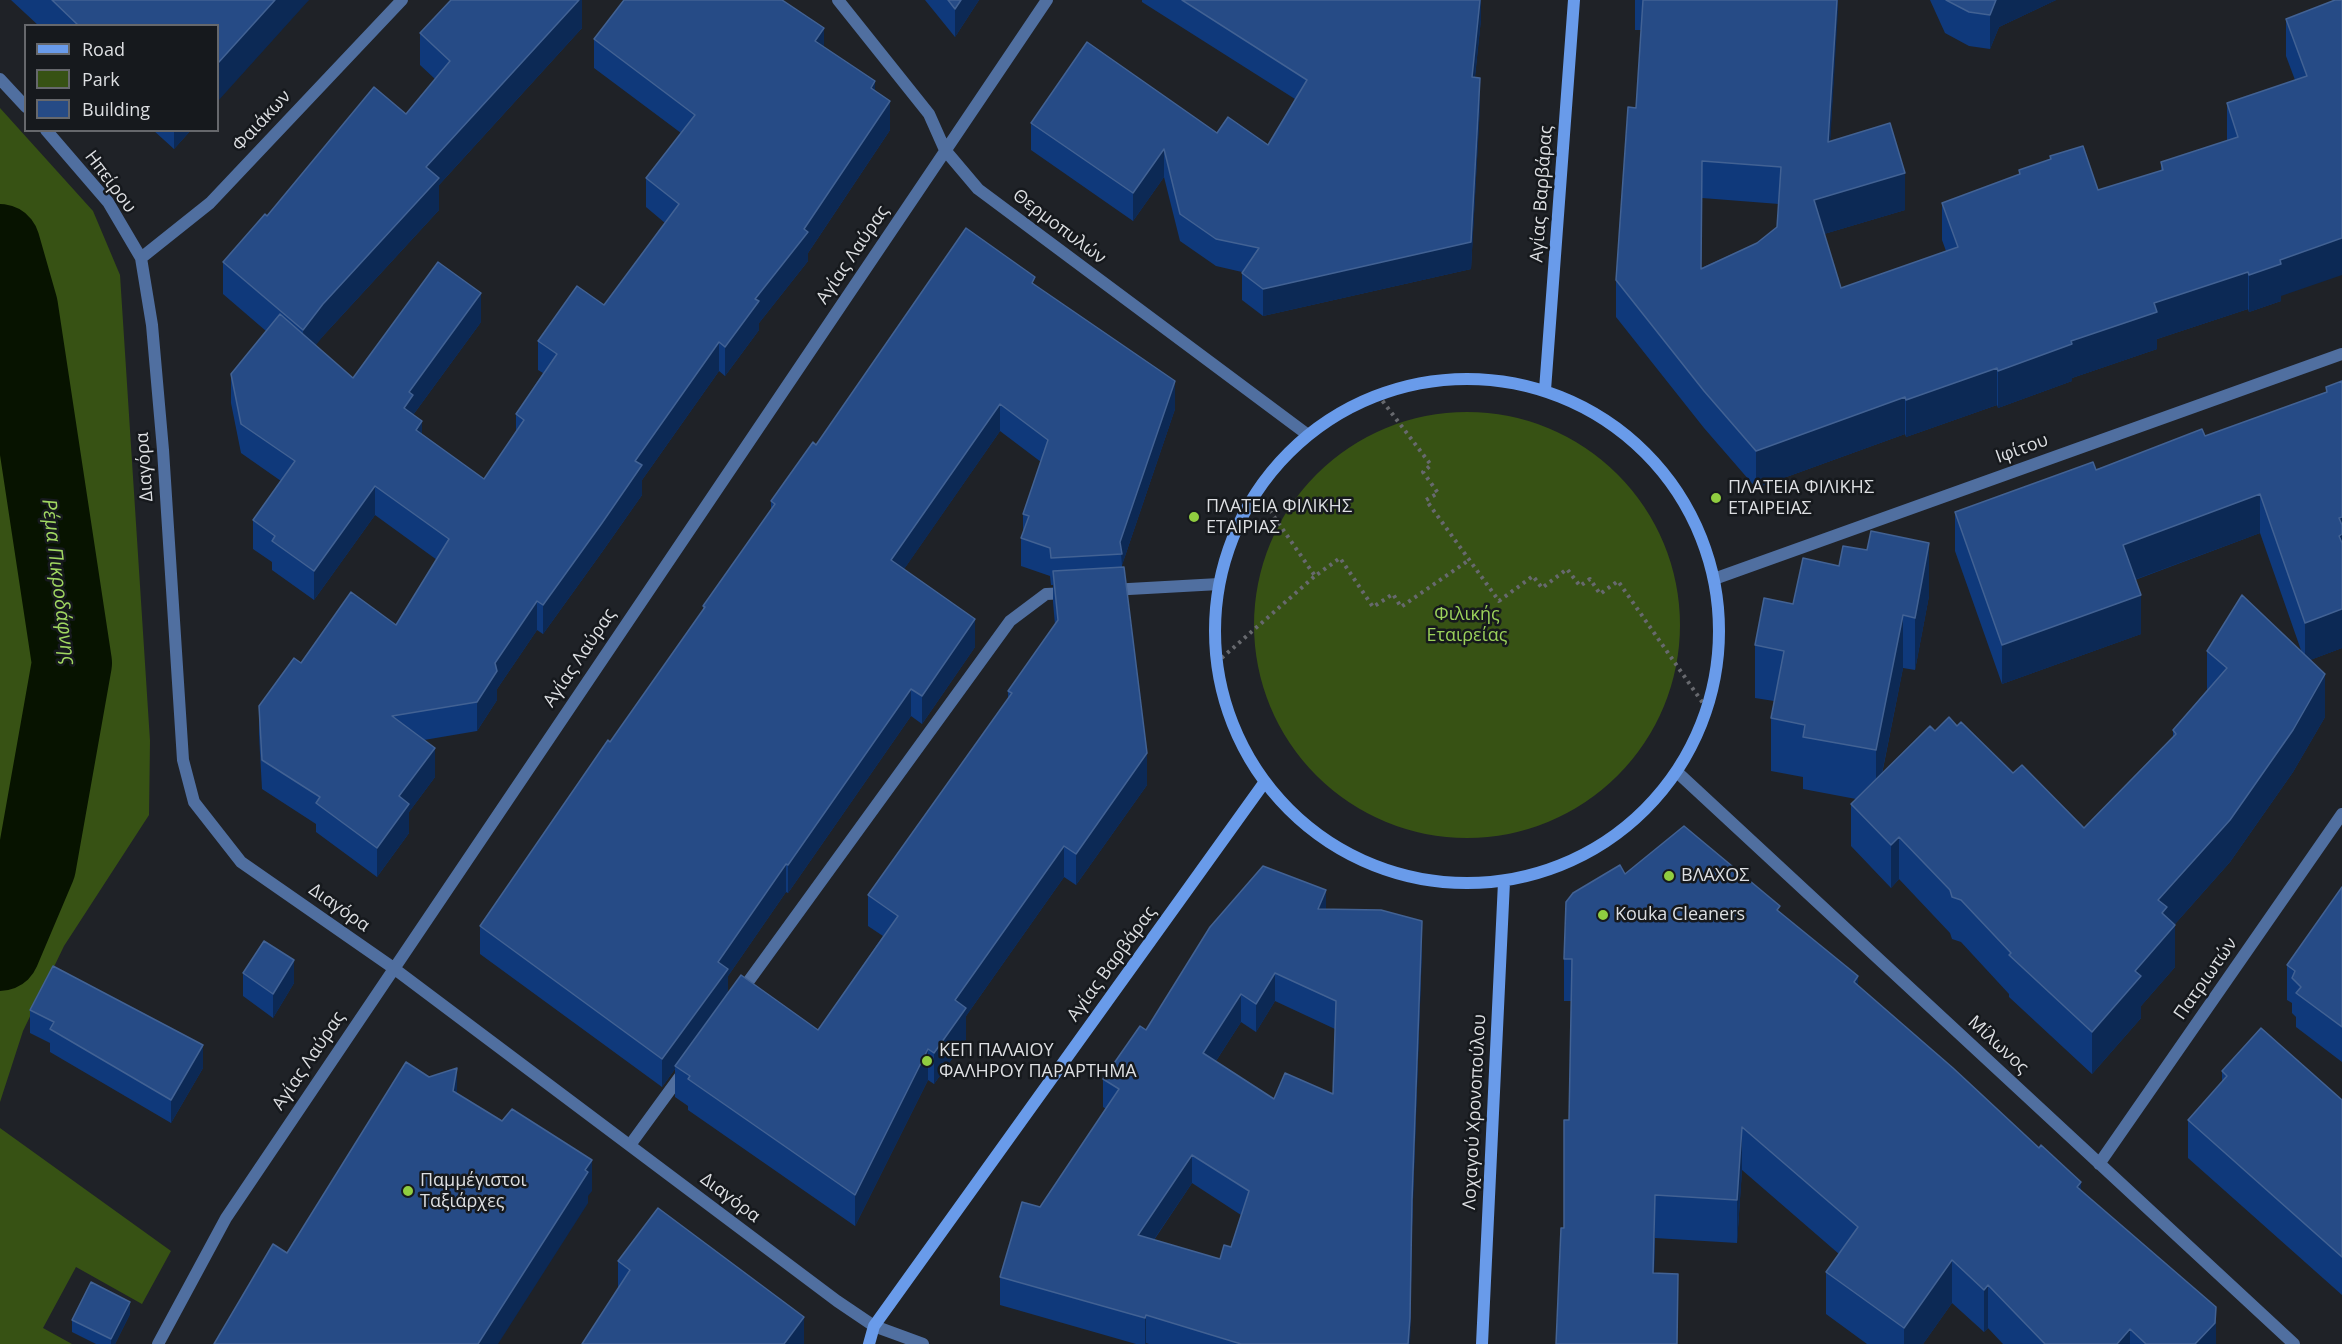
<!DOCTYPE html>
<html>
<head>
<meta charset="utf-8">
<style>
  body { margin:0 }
  #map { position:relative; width:2342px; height:1344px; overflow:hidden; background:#1f2227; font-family:"Open Sans",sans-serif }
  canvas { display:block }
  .legend { position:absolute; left:24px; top:24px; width:195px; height:108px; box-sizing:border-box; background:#16191d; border:2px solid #66686c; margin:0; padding:8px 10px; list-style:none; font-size:18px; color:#dddfe2 }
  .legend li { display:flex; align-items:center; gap:12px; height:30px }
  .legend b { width:30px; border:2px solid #66686c }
</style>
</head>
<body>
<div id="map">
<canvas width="2342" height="1344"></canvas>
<ul class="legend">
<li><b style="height:8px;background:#699bea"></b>Road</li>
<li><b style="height:16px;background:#375214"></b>Park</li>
<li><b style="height:16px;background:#264b86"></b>Building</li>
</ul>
</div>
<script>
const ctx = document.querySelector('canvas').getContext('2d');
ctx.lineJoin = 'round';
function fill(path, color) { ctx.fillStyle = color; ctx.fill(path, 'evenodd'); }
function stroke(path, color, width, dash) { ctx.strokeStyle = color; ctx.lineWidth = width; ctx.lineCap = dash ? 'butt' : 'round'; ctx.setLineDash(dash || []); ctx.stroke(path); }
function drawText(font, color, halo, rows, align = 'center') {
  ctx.font = font + ' "Open Sans",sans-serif'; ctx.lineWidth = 5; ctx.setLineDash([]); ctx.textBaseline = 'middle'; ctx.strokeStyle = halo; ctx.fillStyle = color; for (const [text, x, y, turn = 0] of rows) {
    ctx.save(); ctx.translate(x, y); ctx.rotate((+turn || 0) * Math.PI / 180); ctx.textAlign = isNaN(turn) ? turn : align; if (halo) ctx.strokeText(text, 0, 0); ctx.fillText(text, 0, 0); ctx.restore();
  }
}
fill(new Path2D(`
  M 0,108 L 93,211 L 120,275 L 150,741 L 149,815 L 64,946 L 23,1031 L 0,1102 Z
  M1254 625a213 213 0 1 1 426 0a213 213 0 1 1-426 0Z
  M 0,1128 L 171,1251 L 142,1304 L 76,1267 L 43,1328 L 72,1344 L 0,1344 Z`), '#375214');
stroke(new Path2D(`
  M 0,244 L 18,307 L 72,663 L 36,866 L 0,951`), '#071300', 80);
stroke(new Path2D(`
  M 1378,395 L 1431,465 L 1423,472 L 1438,493 L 1426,500 L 1499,601 L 1533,576 L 1542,588 L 1567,569 L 1580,586 L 1590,579 L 1600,594 L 1618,581 L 1707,709
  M 1257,492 L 1315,576 L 1340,558 L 1373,607 L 1393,594 L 1401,607 L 1469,560
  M 1216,663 L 1315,576`), '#67696e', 4, [3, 4.5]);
stroke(new Path2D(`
  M 1111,590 L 1219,584
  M 740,993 L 1010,621 L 1046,594 L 1067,593
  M 630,1145 L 684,1071`), '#506fa0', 12);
stroke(new Path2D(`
  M 838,0 L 929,114 L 945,150 L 978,189 L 1308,435
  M 0,79 L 26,107
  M 46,130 L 108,202 L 141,258 L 152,325 L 163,450 L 183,760 L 194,802 L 241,862 L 392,967 L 837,1301 L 874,1326 L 923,1344
  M 141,258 L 210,203 L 402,0
  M 1714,579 L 2342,354
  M 1677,772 L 2294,1344
  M 2099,1164 L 2342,814
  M 158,1344 L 226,1218 L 1047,0`), '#506fa0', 12);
stroke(new Path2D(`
  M1215 631a252 252 0 1 1 504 0a252 252 0 1 1-504 0Z
  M 1545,390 L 1574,0
  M 869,1344 L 874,1326 L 1264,783
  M 1482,1344 L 1504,882`), '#699bea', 12);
fill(new Path2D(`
  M 11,0 L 309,0 L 218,26 L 39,26 Z
  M 582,0 L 582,28 L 439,185 L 439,210 L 323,336 L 315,345 L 353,378 L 481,322 L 413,415 L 422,434 L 484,479 L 516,432 L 516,414 L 543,373 L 538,370 L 538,341 L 604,305 L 665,223 L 646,207 L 646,178 L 681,133 L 594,68 L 594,39 L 824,47 L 875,91 L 890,130 L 808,253 L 808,261 L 759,323 L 759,330 L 725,376 L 719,371 L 642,480 L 642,495 L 602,552 L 543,634 L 537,630 L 497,689 L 497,700 L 477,731 L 424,740 L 435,777 L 409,812 L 409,833 L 377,877 L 316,832 L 316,824 L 262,789 L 259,735 L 259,706 L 301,663 L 396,625 L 437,560 L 375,515 L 314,600 L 272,570 L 272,562 L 253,549 L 253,520 L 281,481 L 241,453 L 231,403 L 231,374 L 266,331 L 223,294 L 223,262 L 267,216 L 406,114 L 435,79 L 420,65 L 420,33 Z
  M 925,0 L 979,0 L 955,37 Z
  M 1142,0 L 1481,0 L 1481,19 L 1475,77 L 1480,105 L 1471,269 L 1263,316 L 1242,300 L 1242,272 L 1216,266 L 1180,241 L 1164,177 L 1133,221 L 1031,150 L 1031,123 L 1268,145 L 1295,99 L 1142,2 Z
  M 1635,0 L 1838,0 L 1830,141 L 1905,210 L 1824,234 L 1841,288 L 1946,251 L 1942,240 L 1942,203 L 2019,175 L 2019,170 L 2050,160 L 2050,156 L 2098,190 L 2161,171 L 2161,162 L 2227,141 L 2227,103 L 2295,80 L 2286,56 L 2286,19 L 2335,0 L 2281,296 L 2281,301 L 2249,312 L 2248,309 L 2157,339 L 2157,349 L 2072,378 L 2072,381 L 1998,408 L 1997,405 L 1906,437 L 1905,434 L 1756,488 L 1704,428 L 1616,317 L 1616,280 L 1636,108 L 1641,30 L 1635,30 ZM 1702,198 L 1779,204 L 1777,227 L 1757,243 L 1701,268 Z
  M 1930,0 L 2056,0 L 1999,27 L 1990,49 L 1969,46 L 1945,33 Z
  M 153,130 L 191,130 L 174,149 Z
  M 1035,285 L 1175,409 L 1122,565 L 1147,785 L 1076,885 L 1064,877 L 966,1016 L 966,1039 L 934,1084 L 928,1080 L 855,1226 L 688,1110 L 688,1106 L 675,1097 L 675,1069 L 662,1087 L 480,954 L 480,926 L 703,610 L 703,606 L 771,509 L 771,501 L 816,445 ZM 1000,431 L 1041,462 L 1023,514 L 1023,533 L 1021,538 L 1021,566 L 1050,576 L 1051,585 L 1053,585 L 1053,602 L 1055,625 L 1008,691 L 1008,699 L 868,895 L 868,926 L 883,936 L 818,1030 L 728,993 L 728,976 L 786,892 L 788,893 L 911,716 L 922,724 L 975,647 L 904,569 Z
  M 2342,381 L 2342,648 L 2310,660 L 2325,717 L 2293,772 L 2230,862 L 2175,924 L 2175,967 L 2141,1006 L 2141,1018 L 2092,1074 L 2009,997 L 2009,994 L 1961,942 L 1952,939 L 1950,933 L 1899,879 L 1891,888 L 1851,846 L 1851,804 L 1856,799 L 1803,789 L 1803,777 L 1771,771 L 1771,718 L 1774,701 L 1755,698 L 1755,645 L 1793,604 L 1929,596 L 1915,670 L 1903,668 L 1882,774 L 1935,731 L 1957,726 L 2013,773 L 2084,828 L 2173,737 L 2173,730 L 2207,690 L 2207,651 L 2302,653 L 2260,533 L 2135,580 L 2141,634 L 2002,684 L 1955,551 L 1955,512 L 2205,436 L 2326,392 L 2326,387 Z
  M 1625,874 L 1780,912 L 1858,986 L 2081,1191 L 2216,1344 L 2003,1344 L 1988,1328 L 1984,1332 L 1952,1303 L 1923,1344 L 1867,1344 L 1826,1314 L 1826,1272 L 1839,1254 L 1742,1170 L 1737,1243 L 1655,1238 L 1654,1273 L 1677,1344 L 1564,1228 L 1569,1120 L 1571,1001 L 1564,1001 L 1564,959 Z
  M 2342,887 L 2342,1062 L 2296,1027 L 2296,1017 L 2292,1013 L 2292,1003 L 2287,1000 L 2287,965 Z
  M 1326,909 L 1422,949 L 1412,1228 L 1410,1344 L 1149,1344 L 1146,1343 L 1145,1344 L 1136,1344 L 1000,1305 L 1000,1277 L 1040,1207 L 1106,1109 L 1103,1107 L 1103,1079 L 1146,1030 ZM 1275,1001 L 1335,1029 L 1333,1094 L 1274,1099 L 1216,1061 L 1241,1022 L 1256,1032 ZM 1192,1183 L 1241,1215 L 1231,1247 L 1220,1259 L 1154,1240 Z
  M 243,973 L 294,983 L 273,1018 L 243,996 Z
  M 30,1010 L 203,1068 L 171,1123 L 50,1052 L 50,1043 L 30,1033 Z
  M 2222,1071 L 2342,1100 L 2342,1295 L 2188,1158 L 2188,1120 L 2222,1083 Z
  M 618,1261 L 804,1344 L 618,1288 Z
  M 130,1314 L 115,1344 L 96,1344 L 72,1332 L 72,1320 Z`), '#0f397b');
fill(new Path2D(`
  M 275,0 L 309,0 L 218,101 L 218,63 Z
  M 579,0 L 582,0 L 582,28 L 439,185 L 439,210 L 323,336 L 303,362 L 303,330 L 426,167 Z
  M 961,0 L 979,0 L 955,37 L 955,9 Z
  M 1480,0 L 1481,0 L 1481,19 L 1472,104 L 1472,77 Z
  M 1837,0 L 1838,0 L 1838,11 L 1828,179 L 1828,142 Z
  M 1996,0 L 2056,0 L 1999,27 L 1990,49 L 1990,15 Z
  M 824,28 L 824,57 L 815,41 Z
  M 1480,78 L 1480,105 L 1471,269 L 1263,316 L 1263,289 Z
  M 875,81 L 875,110 L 871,88 Z
  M 890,101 L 890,130 L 808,253 L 808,261 L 759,323 L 759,330 L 725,376 L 725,347 L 755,299 L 804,229 Z
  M 174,130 L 191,130 L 174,149 Z
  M 1164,149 L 1164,177 L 1133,221 L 1133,193 Z
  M 1905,173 L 1905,210 L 1814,237 L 1814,200 Z
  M 2342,238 L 2342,275 L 2281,296 L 2281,301 L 2249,312 L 2249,275 L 2280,260 Z
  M 2248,272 L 2248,309 L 2157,339 L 2157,349 L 2072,378 L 2072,381 L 1998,408 L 1998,371 L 2071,341 L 2154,303 Z
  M 481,293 L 481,322 L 413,415 L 404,408 L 409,392 Z
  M 719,342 L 719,371 L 642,480 L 642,495 L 602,552 L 543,634 L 543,605 L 635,461 Z
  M 1997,368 L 1997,405 L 1906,437 L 1906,400 Z
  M 1175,381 L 1175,409 L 1122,565 L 1120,542 Z
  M 1905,397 L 1905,434 L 1756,488 L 1756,451 Z
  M 1000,404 L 1000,431 L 891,588 L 891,560 Z
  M 422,421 L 422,450 L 416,430 Z
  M 375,486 L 375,515 L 314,600 L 314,571 Z
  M 2260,494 L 2260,533 L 2123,584 L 2123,545 Z
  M 2342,517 L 2342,573 L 2339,575 L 2339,518 Z
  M 1929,543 L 1929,596 L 1915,670 L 1915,618 Z
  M 2141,595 L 2141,634 L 2002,684 L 2002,645 Z
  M 537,601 L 537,630 L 497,689 L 497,700 L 477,731 L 477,702 L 495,663 Z
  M 2342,609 L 2342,648 L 2305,662 L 2305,623 Z
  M 1903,615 L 1903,668 L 1876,803 L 1876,750 Z
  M 975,619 L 975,647 L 922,724 L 922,696 Z
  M 2325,674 L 2325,717 L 2293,772 L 2230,862 L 2167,933 L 2175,925 L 2175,967 L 2141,1006 L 2141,1018 L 2092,1074 L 2092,1032 L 2135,971 L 2158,900 Z
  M 911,689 L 911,716 L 788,893 L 788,865 Z
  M 435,748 L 435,777 L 409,812 L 409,833 L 377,877 L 377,848 L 399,796 Z
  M 1147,753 L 1147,785 L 1076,885 L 1076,854 Z
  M 1899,837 L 1899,879 L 1891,888 L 1891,845 Z
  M 1064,846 L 1064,877 L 966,1016 L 966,1039 L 934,1084 L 934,1053 L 955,1000 Z
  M 786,864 L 786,892 L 728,976 L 728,996 L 675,1066 L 675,1069 L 662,1087 L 662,1059 L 718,962 Z
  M 1326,890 L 1326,918 L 1318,909 Z
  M 1422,921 L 1422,949 L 1412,1228 L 1410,1344 L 1408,1344 L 1412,1200 Z
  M 294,960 L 294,983 L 273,1018 L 273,994 Z
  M 1275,973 L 1275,1001 L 1256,1032 L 1256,1004 Z
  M 1858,976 L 1858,1018 L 1854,982 Z
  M 1241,994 L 1241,1022 L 1203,1081 L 1203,1053 Z
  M 203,1045 L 203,1068 L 171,1123 L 171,1100 Z
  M 928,1049 L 928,1080 L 855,1226 L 855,1195 Z
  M 457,1068 L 457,1099 L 453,1091 Z
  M 1742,1127 L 1742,1170 L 1737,1243 L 1737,1200 Z
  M 1192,1155 L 1192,1183 L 1138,1263 L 1138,1235 Z
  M 592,1160 L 592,1191 L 588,1196 L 588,1203 L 498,1344 L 478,1344 Z
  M 2081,1182 L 2081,1225 L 2077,1187 Z
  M 1655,1195 L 1655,1238 L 1653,1316 L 1653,1273 Z
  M 1952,1260 L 1952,1303 L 1923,1344 L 1904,1344 L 1904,1328 Z
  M 1988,1285 L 1988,1328 L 1984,1332 L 1984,1290 Z
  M 130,1302 L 130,1314 L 115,1344 L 111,1344 L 111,1339 Z
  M 2216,1307 L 2216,1344 L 2195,1344 Z
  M 1146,1315 L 1146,1343 L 1145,1344 L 1145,1318 Z
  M 804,1317 L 804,1344 L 784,1344 Z
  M 2130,1329 L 2130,1344 L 2117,1344 Z`), '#0c2955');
const building = new Path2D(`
  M 52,0 L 275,0 L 218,63 L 218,26 L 79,26 Z
  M 451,0 L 579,0 L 426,167 L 439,178 L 323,304 L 303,330 L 223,262 L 265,214 L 267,216 L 374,87 L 406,114 L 450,61 L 420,33 Z
  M 624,0 L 782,0 L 824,28 L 815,41 L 875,81 L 871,88 L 890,101 L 804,229 L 808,232 L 755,299 L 759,301 L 725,347 L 719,342 L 635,461 L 642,465 L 602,523 L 543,605 L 537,601 L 495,663 L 497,671 L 477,702 L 392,716 L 435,748 L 399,796 L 409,804 L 377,848 L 316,803 L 320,797 L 262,760 L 259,706 L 294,658 L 301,663 L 351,592 L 396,625 L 449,539 L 375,486 L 314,571 L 272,541 L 275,536 L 253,520 L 295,461 L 241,424 L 231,374 L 280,314 L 353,378 L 438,262 L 481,293 L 409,392 L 413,395 L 404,408 L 422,421 L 416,430 L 484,479 L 524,420 L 516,414 L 557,354 L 538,341 L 577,286 L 604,305 L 679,204 L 646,178 L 695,115 L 594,39 Z
  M 948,0 L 961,0 L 955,9 Z
  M 1182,0 L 1480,0 L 1472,77 L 1480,78 L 1471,242 L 1263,289 L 1242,273 L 1259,248 L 1216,239 L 1180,214 L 1164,149 L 1133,193 L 1031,123 L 1087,42 L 1217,133 L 1228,117 L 1268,145 L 1307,80 Z
  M 1643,0 L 1837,0 L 1828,142 L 1890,123 L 1905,173 L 1814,200 L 1841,288 L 1958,247 L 1942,203 L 2020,174 L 2019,170 L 2051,159 L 2050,156 L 2083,146 L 2098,190 L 2163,170 L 2161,162 L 2238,137 L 2227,103 L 2307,76 L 2286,19 L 2335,0 L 2342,0 L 2342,238 L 2280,260 L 2281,264 L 2249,275 L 2248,272 L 2154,303 L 2157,312 L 2071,341 L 2072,344 L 1998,371 L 1997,368 L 1906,400 L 1905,397 L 1756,451 L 1704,391 L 1616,280 L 1628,107 L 1636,108 ZM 1702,161 L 1781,167 L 1777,227 L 1757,243 L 1701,269 Z
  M 1946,0 L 1996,0 L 1990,15 L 1969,12 Z
  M 966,228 L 1035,277 L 1032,283 L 1175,381 L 1120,542 L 1122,554 L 1051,558 L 1050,548 L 1021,538 L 1029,516 L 1023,514 L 1048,440 L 1000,404 L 891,560 L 975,619 L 922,696 L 911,689 L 788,865 L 786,864 L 718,962 L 728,969 L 662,1059 L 480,926 L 608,740 L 610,742 L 705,607 L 703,606 L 775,504 L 771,501 L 813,442 L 816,445 Z
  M 2342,381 L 2342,517 L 2339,518 L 2342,525 L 2342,534 L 2339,536 L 2342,543 L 2342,609 L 2305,623 L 2260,494 L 2123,545 L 2141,595 L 2002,645 L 1955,512 L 2093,462 L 2096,470 L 2202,429 L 2205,436 L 2327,392 L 2326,387 Z
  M 1871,531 L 1929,543 L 1915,618 L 1903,615 L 1876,750 L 1803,737 L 1805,725 L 1771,718 L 1784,651 L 1755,645 L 1764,598 L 1793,604 L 1803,558 L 1839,566 L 1843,546 L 1867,550 Z
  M 1124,567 L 1147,753 L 1076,854 L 1064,846 L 955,1000 L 966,1008 L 934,1053 L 928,1049 L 855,1195 L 688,1079 L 690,1076 L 675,1066 L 741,975 L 818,1030 L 898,916 L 868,895 L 1012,693 L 1008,691 L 1058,620 L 1053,571 Z
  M 2242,595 L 2325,674 L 2293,730 L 2230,820 L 2158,900 L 2167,907 L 2162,913 L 2175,925 L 2135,971 L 2141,976 L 2092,1032 L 2009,955 L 2011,953 L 1961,900 L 1952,897 L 1950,890 L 1899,837 L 1891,845 L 1851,804 L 1930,726 L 1935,731 L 1949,717 L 1957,726 L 1961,722 L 2013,773 L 2022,765 L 2084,828 L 2176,734 L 2173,730 L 2227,668 L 2207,651 Z
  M 1684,826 L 1780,906 L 1777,910 L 1858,976 L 1854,982 L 1953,1068 L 2039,1148 L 2041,1145 L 2081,1182 L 2077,1187 L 2216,1307 L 2215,1323 L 2195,1344 L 2146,1344 L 2130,1329 L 2117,1344 L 2045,1344 L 1988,1285 L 1984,1290 L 1952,1260 L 1904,1328 L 1826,1272 L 1858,1227 L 1742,1127 L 1737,1200 L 1655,1195 L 1653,1273 L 1678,1274 L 1677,1344 L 1556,1344 L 1561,1228 L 1564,1228 L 1564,1120 L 1569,1120 L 1572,959 L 1564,959 L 1566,902 L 1573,893 L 1620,865 L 1625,874 Z
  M 1263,866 L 1326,890 L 1318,909 L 1381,910 L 1422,921 L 1412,1200 L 1410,1318 L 1408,1344 L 1241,1344 L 1146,1315 L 1145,1318 L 1000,1277 L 1022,1202 L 1040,1207 L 1119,1089 L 1103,1079 L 1140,1026 L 1146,1030 L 1210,927 ZM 1275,973 L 1336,1001 L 1333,1094 L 1285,1073 L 1274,1099 L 1203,1053 L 1241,994 L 1256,1004 ZM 1192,1155 L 1249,1191 L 1231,1247 L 1224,1245 L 1220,1259 L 1138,1235 Z
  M 2342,887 L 2342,1027 L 2296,993 L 2301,987 L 2292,978 L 2295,971 L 2287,965 Z
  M 264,941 L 294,960 L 273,994 L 243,973 Z
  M 53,966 L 203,1045 L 171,1100 L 50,1029 L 54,1022 L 30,1010 Z
  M 2261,1028 L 2342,1100 L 2342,1257 L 2188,1120 L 2227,1076 L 2222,1071 Z
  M 406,1062 L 429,1077 L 457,1068 L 453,1091 L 502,1121 L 512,1109 L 592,1160 L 585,1170 L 588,1172 L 478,1344 L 214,1344 L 273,1244 L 287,1253 Z
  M 658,1208 L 804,1317 L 784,1344 L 582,1344 L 630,1270 L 618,1261 Z
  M 91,1282 L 130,1302 L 111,1339 L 72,1320 Z`);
fill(building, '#264b86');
stroke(building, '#426294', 1.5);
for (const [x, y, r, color] of [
  [1716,498,6,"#90cd40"],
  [1194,517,6,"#90cd40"],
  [1669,876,6,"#90cd40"],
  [1603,915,6,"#90cd40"],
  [927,1061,6,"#90cd40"],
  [408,1191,6,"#90cd40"]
]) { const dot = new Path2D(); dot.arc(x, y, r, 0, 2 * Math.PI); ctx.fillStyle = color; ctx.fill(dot); stroke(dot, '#16191d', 2); }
drawText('18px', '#dddfe2', '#16191d', [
  ["Φαιάκων",262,121,-47],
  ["Ηπείρου",110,182,53],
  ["Αγίας Βαρβάρας",1542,194,-86],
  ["Θερμοπυλών",1059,227,37],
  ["Αγίας Λαύρας",853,255,-56],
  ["Ιφίτου",2022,449,-20],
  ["Διαγόρα",145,467,-94],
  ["Αγίας Λαύρας",580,658,-56],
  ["Διαγόρα",339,908,35],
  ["Αγίας Βαρβάρας",1112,964,-54],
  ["Πατριωτών",2206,979,-55],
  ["Μίλωνος",1998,1045,43],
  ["Αγίας Λαύρας",309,1061,-56],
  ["Λοχαγού Χρονοπούλου",1475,1112,-87],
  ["Διαγόρα",730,1198,37]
]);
drawText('18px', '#dddfe2', '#16191d', [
  ["ΠΛΑΤΕΙΑ ΦΙΛΙΚΗΣ",1728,488],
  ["ΕΤΑΙΡΕΙΑΣ",1728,509],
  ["ΠΛΑΤΕΙΑ ΦΙΛΙΚΗΣ",1206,507],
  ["ΕΤΑΙΡΙΑΣ",1206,528],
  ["ΒΛΑΧΟΣ",1681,876],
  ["Kouka Cleaners",1615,915],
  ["ΚΕΠ ΠΑΛΑΙΟΥ",939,1051],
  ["ΦΑΛΗΡΟΥ ΠΑΡΑΡΤΗΜΑ",939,1072],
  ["Παμμέγιστοι",420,1181],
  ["Ταξιάρχες",420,1202]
], 'left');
drawText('18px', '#9bd25b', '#16191d', [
  ["Φιλικής",1467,615],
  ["Εταιρείας",1467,636]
]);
drawText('italic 20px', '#a0d761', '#16191d', [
  ["Ρέμα Πικροδάφνης",58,582,83]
]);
</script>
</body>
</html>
